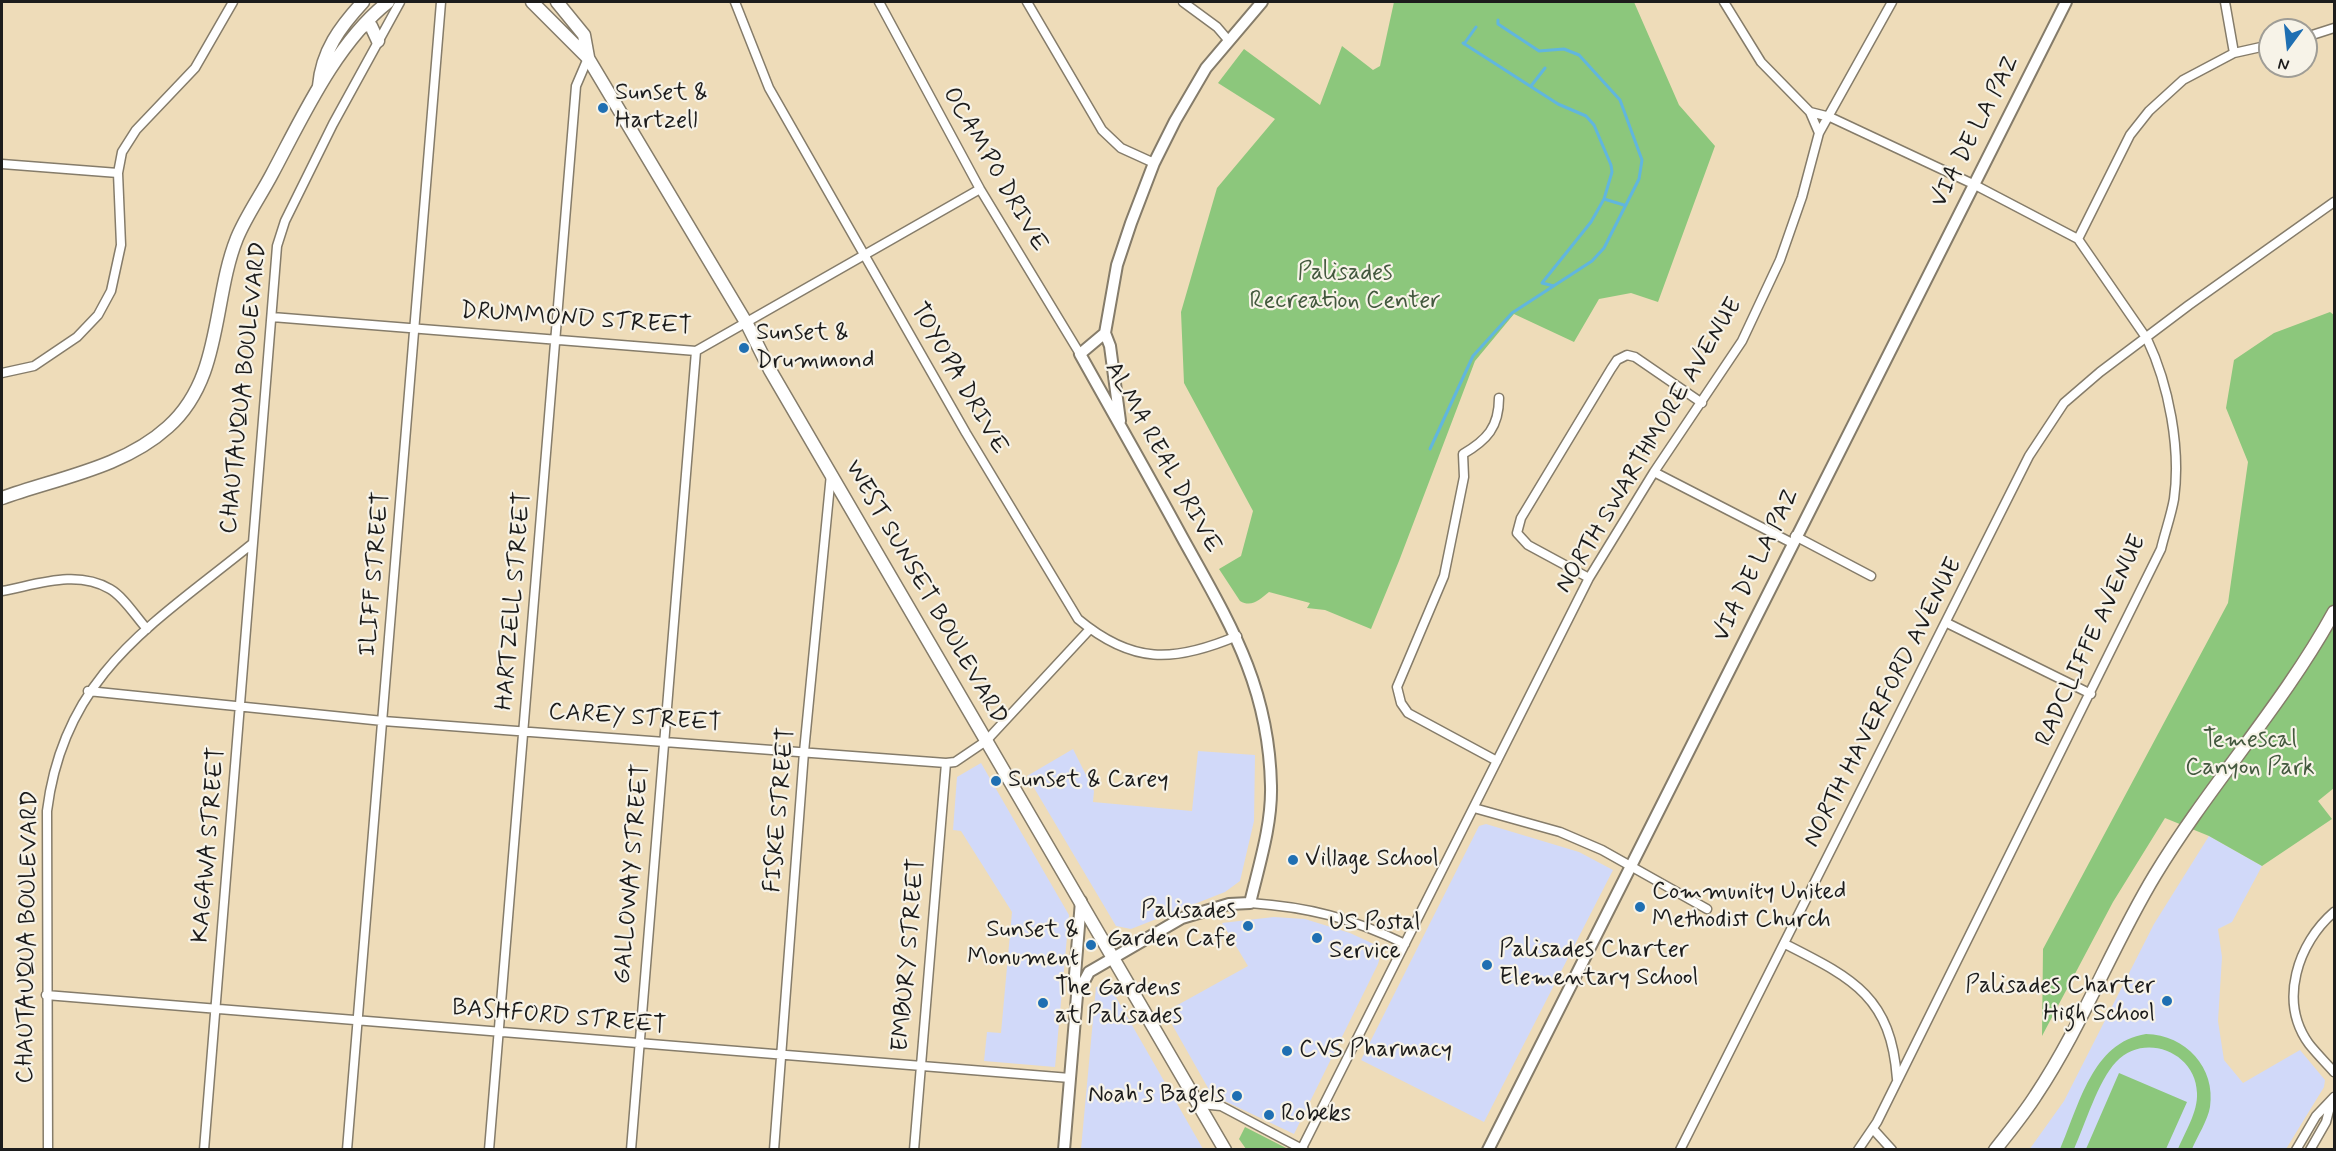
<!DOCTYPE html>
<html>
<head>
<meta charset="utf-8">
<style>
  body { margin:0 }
  #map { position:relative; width:2336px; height:1151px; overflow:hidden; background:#eedcb9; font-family:Mynerve,sans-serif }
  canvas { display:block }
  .frame { position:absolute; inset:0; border:3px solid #1c1c1c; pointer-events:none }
  .north { position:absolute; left:2258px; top:18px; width:60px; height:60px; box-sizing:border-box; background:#f7f3e8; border:2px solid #9f9d96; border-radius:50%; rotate:195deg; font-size:16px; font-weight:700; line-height:24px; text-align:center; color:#1c1c1c }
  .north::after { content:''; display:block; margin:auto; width:21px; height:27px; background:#1f6fb2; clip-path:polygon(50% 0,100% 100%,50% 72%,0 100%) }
</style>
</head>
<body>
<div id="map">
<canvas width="2336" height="1151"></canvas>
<div class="frame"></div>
<div class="north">N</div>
</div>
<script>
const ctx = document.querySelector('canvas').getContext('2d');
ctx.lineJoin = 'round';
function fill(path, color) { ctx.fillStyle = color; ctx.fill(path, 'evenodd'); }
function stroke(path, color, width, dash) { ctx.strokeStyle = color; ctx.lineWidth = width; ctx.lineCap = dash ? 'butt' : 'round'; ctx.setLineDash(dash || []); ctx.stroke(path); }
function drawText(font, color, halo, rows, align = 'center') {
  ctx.font = font + ' Mynerve,sans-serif'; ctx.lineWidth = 4.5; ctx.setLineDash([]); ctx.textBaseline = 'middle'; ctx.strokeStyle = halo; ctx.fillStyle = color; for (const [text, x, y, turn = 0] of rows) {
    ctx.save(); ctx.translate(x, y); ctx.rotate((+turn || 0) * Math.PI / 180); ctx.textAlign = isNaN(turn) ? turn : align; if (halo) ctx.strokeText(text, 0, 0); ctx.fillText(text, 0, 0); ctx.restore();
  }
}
fill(new Path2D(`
  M 1073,749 L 1094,791 L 1093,802 L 1192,811 L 1198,751 L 1255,755 L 1254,821 L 1240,881 L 1225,892 L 1131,929 L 1116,926 L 1027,776 Z
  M 981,763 L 1069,915 L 1055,1067 L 984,1061 L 987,1032 L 1001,1033 L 1012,912 L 961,831 L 953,830 L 957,777 Z
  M 1486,824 L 1579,852 L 1613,870 L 1484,1122 L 1361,1060 L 1479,826 Z
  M 2209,836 L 2262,866 L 2232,922 L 2218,929 L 2222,957 L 2218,1021 L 2224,1060 L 2243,1083 L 2300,1050 L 2325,1080 L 2324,1087 L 2286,1149 L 2029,1150 L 2064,1101 L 2154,924 Z
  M 1274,917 L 1305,919 L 1350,933 L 1378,946 L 1381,953 L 1378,964 L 1294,1134 L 1212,1095 L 1165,1012 L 1248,966 L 1222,923 Z
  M 1109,985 L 1203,1149 L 1081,1149 L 1096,987 Z`), '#d1d9f9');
fill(new Path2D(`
  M 1394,2 L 1634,2 L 1679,105 L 1715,146 L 1658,302 L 1631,293 L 1599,299 L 1574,342 L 1514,314 L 1475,361 L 1399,561 L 1371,629 L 1325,610 L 1307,608 L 1310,603 L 1269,592 C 1260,599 1252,608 1240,601 L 1219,569 L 1241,556 L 1253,511 L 1184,383 L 1181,312 L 1217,188 L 1275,119 L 1218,83 L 1244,49 L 1320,105 L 1342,46 L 1373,70 L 1380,66 Z
  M 2330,312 L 2334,315 L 2334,788 L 2318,801 L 2332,819 L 2262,866 L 2209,836 L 2165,818 L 2113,902 L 2042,1036 L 2043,949 L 2228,603 L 2248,462 L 2226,408 L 2234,360 L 2274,333 Z
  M 2146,1034 C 2186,1035 2216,1068 2210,1107 C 2208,1120 2197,1137 2192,1149 L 2178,1149 C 2185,1132 2198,1112 2197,1093 C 2196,1052 2144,1032 2116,1062 C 2098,1081 2085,1125 2074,1149 L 2060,1149 C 2079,1106 2092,1042 2146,1034 Z
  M 2119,1073 L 2187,1102 L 2166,1149 L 2086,1149 Z
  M 1245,1127 L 1288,1149 L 1246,1149 L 1239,1139 Z`), '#8cc77c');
stroke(new Path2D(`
  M 1463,43 L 1558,104 L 1586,116 L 1594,125 L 1611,165 L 1612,172 L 1604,199 L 1591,222 L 1542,283 L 1554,286
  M 1464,44 L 1476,27
  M 1531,86 L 1545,68
  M 1604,199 L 1624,205
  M 1430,449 L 1473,356 L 1512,313 L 1592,261 L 1604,248 L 1639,179 L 1642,160 L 1620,100 L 1579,55 L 1564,49 L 1539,51 L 1498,24 L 1498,20`), '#61b6de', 3);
const minor = new Path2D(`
  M 735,2 L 769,88 L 966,433 L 1078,619 C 1132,664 1173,663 1237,636
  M 879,2 L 980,189 L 1080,354
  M 1027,2 L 1102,130 L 1121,148 L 1154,163
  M 1183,2 L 1217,27 L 1229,41
  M 1724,2 L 1761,62 L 1810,112 L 1830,117 L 1973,184 L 2078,239 L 2147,339 C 2169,385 2181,449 2174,499 C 2171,516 2165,532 2161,549 L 1877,1122 L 1858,1150
  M 2225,2 L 2234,53
  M 2306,37 L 2334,28
  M 1810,112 L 1819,133
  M 2,164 L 118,173
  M 2078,239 L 2130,135 L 2149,111 L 2183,80 L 2234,53 L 2270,45
  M 272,317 L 696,351 L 980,189
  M 2,373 L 34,366 L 77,337 L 98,315 L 111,291 L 121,245 L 118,173 L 122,152 L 136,130 L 195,68 L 233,2
  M 1654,472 L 1792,543
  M 1795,536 L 1871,576
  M 1589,578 L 1528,545 L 1517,533 L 1521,518 L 1611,369 L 1617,360 L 1627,355 L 1635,357 L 1702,403
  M 2,591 C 36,585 76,569 110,589 C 124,597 136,617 147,629
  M 1947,623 L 2091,694
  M 88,691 L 383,721 L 946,763 L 955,762 L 986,741 L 1090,629
  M 1497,761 L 1408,713 L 1401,703 L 1397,687 L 1444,576 L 1464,477 L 1463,454 C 1487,440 1499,427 1499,398
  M 1474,808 L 1560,832 L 1602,850 L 1707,909
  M 1250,903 C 1308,907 1352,918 1405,944
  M 2334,912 C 2298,943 2278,1001 2309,1044 C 2317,1054 2326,1063 2334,1072
  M 1785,944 C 1852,978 1891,996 1897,1079
  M 46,995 L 1070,1078
  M 1200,1104 L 1221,1106 L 1304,1150
  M 1873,1129 L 1892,1150
  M 48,1150 L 47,811 C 64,673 155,623 253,543 L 277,246 L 285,221 L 333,124 L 400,2
  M 204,1150 L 253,543
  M 347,1150 L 441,2
  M 489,1150 L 576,86 L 588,58
  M 631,1150 L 696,351
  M 774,1150 L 804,752 L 831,474
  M 914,1150 L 946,763
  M 1301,1150 L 1589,578 L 1654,472 L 1742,341 L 1780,260 L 1802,197 L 1819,133 L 1892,2
  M 1680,1150 L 2029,456 L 2064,403 L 2100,372 L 2189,305 L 2334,202
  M 2296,1150 L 2316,1116 L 2334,1097
  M 2310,1150 L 2326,1122 L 2331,1103`);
const tertiary = new Path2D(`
  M 1105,333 L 1110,346 L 1120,421
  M 1076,990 L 1075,975 L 1081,901
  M 1064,1150 L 1077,995 L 1089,972 L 1182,918 L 1229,904 L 1250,903 C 1259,865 1272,825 1271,786 C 1269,685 1229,622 1182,537 C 1149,476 1114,415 1080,354 L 1105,333 L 1117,265 L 1131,223 L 1154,163 L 1175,121 L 1206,68 L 1262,2
  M 1488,1150 L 2066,2`);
const secondary = new Path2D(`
  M 532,2 L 588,58 L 747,324 L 770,370 L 1225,1150
  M 557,2 L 584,35 L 588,57
  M 360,29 L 364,25 L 371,26 L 378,41
  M 319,86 C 322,51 340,27 363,2
  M 2,498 C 57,478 123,468 168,427 C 223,378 212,300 237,238 C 246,216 261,195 272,174 C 303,116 336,43 388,2
  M 1995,1150 C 2009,1132 2024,1114 2036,1095 C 2082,1026 2112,946 2155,875 C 2210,784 2283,705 2334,612`);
stroke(minor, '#857c6a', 11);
stroke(tertiary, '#857c6a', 14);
stroke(secondary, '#857c6a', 15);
stroke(minor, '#fff', 8);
stroke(tertiary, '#fff', 10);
stroke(secondary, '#fff', 12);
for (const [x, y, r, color] of [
  [603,108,6,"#1f6fb2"],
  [744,348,6,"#1f6fb2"],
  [996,781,6,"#1f6fb2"],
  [1293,860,6,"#1f6fb2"],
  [1640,907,6,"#1f6fb2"],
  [1248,926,6,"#1f6fb2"],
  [1317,938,6,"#1f6fb2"],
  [1091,945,6,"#1f6fb2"],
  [1487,965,6,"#1f6fb2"],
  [2167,1001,6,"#1f6fb2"],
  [1043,1003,6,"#1f6fb2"],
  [1287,1051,6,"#1f6fb2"],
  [1237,1096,6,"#1f6fb2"],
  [1269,1115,6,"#1f6fb2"]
]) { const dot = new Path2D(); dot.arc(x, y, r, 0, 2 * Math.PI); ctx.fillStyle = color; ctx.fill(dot); stroke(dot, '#f7f3e8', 2); }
drawText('24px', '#1c1c1c', '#f7f3e8', [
  ["Sunset &",615,94],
  ["Hartzell",615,122],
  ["Sunset &",756,334],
  ["Drummond",756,362],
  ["Sunset & Carey",1008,781],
  ["Village School",1305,860],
  ["Community United",1652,893],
  ["Methodist Church",1652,921],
  ["Palisades",1236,912,"right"],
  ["Garden Cafe",1236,940,"right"],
  ["US Postal",1329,924],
  ["Service",1329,952],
  ["Sunset &",1079,931,"right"],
  ["Monument",1079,959,"right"],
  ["Palisades Charter",1499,951],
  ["Elementary School",1499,979],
  ["Palisades Charter",2155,987,"right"],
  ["High School",2155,1015,"right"],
  ["The Gardens",1055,989],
  ["at Palisades",1055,1017],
  ["CVS Pharmacy",1299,1051],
  ["Noah's Bagels",1225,1096,"right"],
  ["Robeks",1281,1115]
], 'left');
drawText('24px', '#1c1c1c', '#f7f3e8', [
  ["VIA DE LA PAZ",1976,132,-63],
  ["OCAMPO DRIVE",994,170,60],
  ["DRUMMOND STREET",576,320,4],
  ["TOYOPA DRIVE",958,379,60],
  ["CHAUTAUQUA BOULEVARD",245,388,-84],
  ["NORTH SWARTHMORE AVENUE",1650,446,-59],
  ["ALMA REAL DRIVE",1162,458,61],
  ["VIA DE LA PAZ",1757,566,-64],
  ["ILIFF STREET",376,574,-85],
  ["WEST SUNSET BOULEVARD",925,593,60],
  ["HARTZELL STREET",515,601,-85],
  ["RADCLIFFE AVENUE",2092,641,-65],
  ["NORTH HAVERFORD AVENUE",1884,703,-63],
  ["CAREY STREET",635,719,4],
  ["FISKE STREET",781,810,-85],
  ["KAGAWA STREET",210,845,-85],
  ["GALLOWAY STREET",633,874,-85],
  ["CHAUTAUQUA BOULEVARD",29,937,-89],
  ["EMBURY STREET",910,955,-85],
  ["BASHFORD STREET",559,1018,5]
]);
drawText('24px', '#43583e', '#f7f3e8', [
  ["Palisades",1345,274],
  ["Recreation Center",1345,302],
  ["Temescal",2250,741],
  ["Canyon Park",2250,769]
]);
</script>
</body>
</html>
